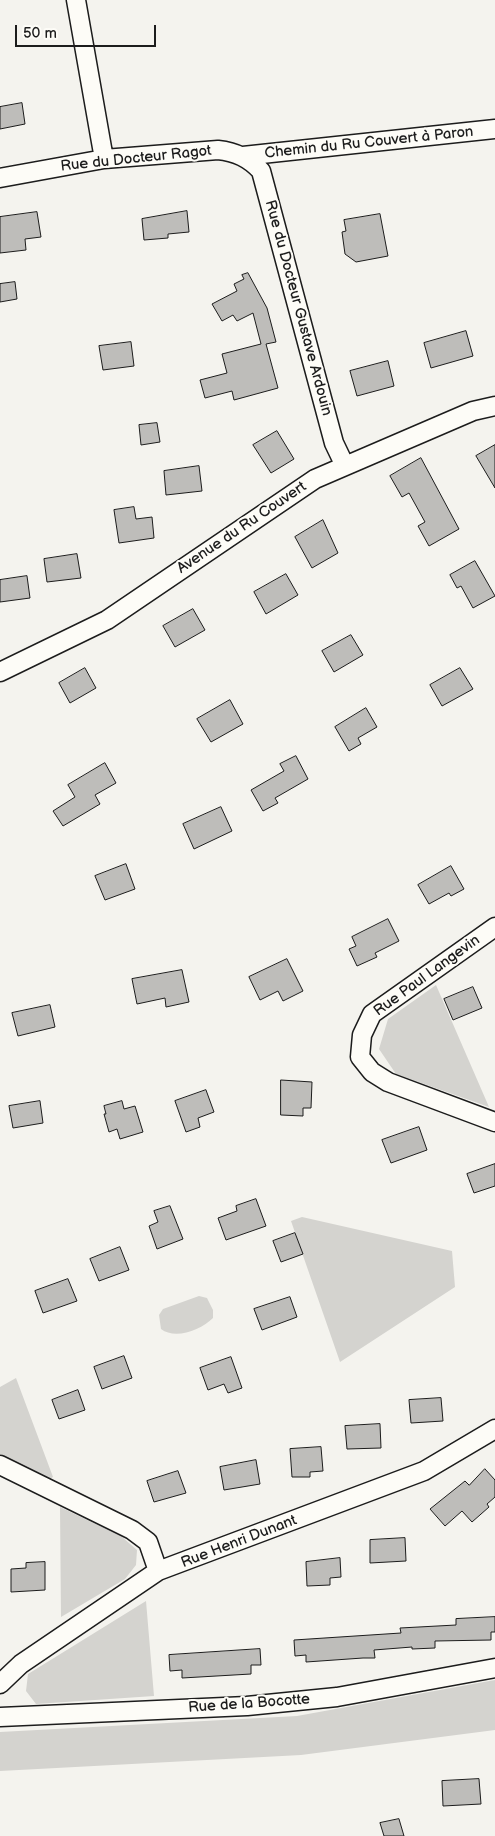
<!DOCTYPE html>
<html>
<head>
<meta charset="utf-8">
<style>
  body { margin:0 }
  #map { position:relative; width:495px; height:1836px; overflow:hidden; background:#f4f3ee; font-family:"Balsamiq Sans",sans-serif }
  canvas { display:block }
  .scale { position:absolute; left:15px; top:25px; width:141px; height:22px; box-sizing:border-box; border:2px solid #1c1c1c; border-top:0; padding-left:6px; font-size:15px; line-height:18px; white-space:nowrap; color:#1c1c1c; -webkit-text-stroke:4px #fdfcf7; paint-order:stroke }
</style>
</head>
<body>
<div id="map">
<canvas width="495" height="1836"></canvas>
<div class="scale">50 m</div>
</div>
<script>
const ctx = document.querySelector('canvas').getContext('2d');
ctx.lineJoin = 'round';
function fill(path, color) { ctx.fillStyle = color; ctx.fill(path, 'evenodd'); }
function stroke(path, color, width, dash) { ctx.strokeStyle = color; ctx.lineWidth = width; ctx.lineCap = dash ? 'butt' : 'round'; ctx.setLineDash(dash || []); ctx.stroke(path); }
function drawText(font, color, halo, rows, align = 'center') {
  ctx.font = font + ' "Balsamiq Sans",sans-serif'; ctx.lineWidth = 4; ctx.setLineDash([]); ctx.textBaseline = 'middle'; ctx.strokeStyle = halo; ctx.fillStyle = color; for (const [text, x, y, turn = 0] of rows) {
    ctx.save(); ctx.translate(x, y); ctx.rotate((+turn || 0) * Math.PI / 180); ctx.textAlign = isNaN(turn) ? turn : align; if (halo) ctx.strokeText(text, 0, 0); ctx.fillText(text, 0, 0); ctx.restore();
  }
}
fill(new Path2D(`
  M 436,985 L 489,1107 L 396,1074 L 379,1049 L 388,1019 Z
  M 302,1217 L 452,1251 L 455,1287 L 340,1362 L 291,1221 Z
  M 199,1296 L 207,1298 L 213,1310 L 213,1318 C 201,1330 175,1340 161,1329 L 159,1315 L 163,1309 Z
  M 16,1378 L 53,1477 L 50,1479 L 0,1454 L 0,1387 Z
  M 60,1507 L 121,1536 L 137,1550 L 136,1565 L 125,1579 L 61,1617 Z
  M 146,1601 L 154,1696 L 36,1704 L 26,1691 L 28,1674 Z
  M 495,1680 L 495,1730 L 301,1755 L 0,1771 L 0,1732 L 297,1716 Z`), '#d4d3cf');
const building = new Path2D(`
  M 22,103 L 25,124 L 0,129 L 0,107 Z
  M 187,211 L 189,232 L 168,234 L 168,238 L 144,240 L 142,219 Z
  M 37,212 L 41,237 L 25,239 L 26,250 L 0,253 L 0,217 Z
  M 380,214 L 388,256 L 356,262 L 345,254 L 342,232 L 346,231 L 344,220 Z
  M 248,273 L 267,308 L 276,342 L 266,344 L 278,388 L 234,400 L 232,391 L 205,398 L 200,380 L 227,373 L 222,354 L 261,344 L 253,313 L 237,321 L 233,315 L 222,321 L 212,304 L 237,291 L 234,284 L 244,279 L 242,275 Z
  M 15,282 L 17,299 L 0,302 L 0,284 Z
  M 466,331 L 473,356 L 431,368 L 424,343 Z
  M 131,342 L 134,366 L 103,370 L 99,346 Z
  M 388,361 L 394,386 L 357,396 L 350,371 Z
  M 157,423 L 160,442 L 141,445 L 139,425 Z
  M 277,431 L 294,459 L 271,473 L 253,445 Z
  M 495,445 L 495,488 L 476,456 Z
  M 421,458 L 459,529 L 429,546 L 418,526 L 425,522 L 409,493 L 402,497 L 390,476 Z
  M 199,466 L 202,491 L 166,495 L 164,471 Z
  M 134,507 L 136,519 L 152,517 L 154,538 L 119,543 L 114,510 Z
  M 323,520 L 338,553 L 312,568 L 295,537 Z
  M 77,554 L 81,578 L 47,582 L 44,559 Z
  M 475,561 L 495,596 L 473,608 L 461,586 L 457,588 L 450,575 Z
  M 286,574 L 298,595 L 266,614 L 254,592 Z
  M 27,576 L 30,598 L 0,602 L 0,580 Z
  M 193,609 L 205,630 L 175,647 L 163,626 Z
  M 351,635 L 363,655 L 334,672 L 322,651 Z
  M 85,668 L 96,688 L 70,703 L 59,683 Z
  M 460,668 L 473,689 L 442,706 L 430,685 Z
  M 230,700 L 243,724 L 211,742 L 197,719 Z
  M 366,708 L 377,727 L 358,738 L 361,744 L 349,751 L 335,727 Z
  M 296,756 L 308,779 L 275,798 L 278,803 L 263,811 L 251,790 L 284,771 L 280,764 Z
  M 105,763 L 116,783 L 95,795 L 100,804 L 63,826 L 53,811 L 75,797 L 68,785 Z
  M 221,807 L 232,831 L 194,849 L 183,824 Z
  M 126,864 L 135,889 L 105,900 L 95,876 Z
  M 451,866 L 464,889 L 451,896 L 449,893 L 429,904 L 418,885 Z
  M 388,919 L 399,941 L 375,953 L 377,957 L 357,966 L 349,949 L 356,946 L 352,937 Z
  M 287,959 L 303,991 L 283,1001 L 278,991 L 260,1000 L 249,977 Z
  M 182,970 L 189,1002 L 166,1007 L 165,998 L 137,1004 L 132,979 Z
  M 473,987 L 482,1008 L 453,1020 L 444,999 Z
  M 50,1005 L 55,1027 L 18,1036 L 12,1013 Z
  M 281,1080 L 312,1082 L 311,1108 L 303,1108 L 303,1116 L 281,1115 Z
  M 206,1090 L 214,1112 L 198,1118 L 200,1127 L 186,1132 L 175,1101 Z
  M 40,1101 L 43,1123 L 13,1128 L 9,1106 Z
  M 122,1101 L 124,1109 L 135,1106 L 143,1132 L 120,1139 L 117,1129 L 109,1132 L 104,1114 L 106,1114 L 104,1106 Z
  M 419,1127 L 427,1150 L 391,1163 L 382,1140 Z
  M 495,1164 L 495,1186 L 474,1193 L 467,1174 Z
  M 256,1199 L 266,1226 L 226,1240 L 218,1218 L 237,1211 L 236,1206 Z
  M 170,1206 L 183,1239 L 157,1249 L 149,1226 L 158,1222 L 154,1211 Z
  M 295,1233 L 303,1254 L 281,1262 L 273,1241 Z
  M 120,1247 L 129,1270 L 99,1281 L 90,1259 Z
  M 68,1279 L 77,1301 L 43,1313 L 35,1291 Z
  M 290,1297 L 297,1317 L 262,1330 L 254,1309 Z
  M 124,1356 L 132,1378 L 102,1389 L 94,1367 Z
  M 231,1357 L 242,1388 L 228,1393 L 224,1384 L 208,1390 L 200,1368 Z
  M 78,1390 L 85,1410 L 59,1419 L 52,1400 Z
  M 441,1398 L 443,1421 L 411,1423 L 409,1400 Z
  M 380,1424 L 381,1448 L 347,1449 L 345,1426 Z
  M 321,1447 L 323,1471 L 310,1472 L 310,1477 L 292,1477 L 290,1449 Z
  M 256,1460 L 260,1484 L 224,1490 L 220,1467 Z
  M 485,1469 L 495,1480 L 495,1497 L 487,1504 L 489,1507 L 472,1522 L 462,1511 L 445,1526 L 430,1509 L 465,1481 L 469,1485 Z
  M 178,1471 L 186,1493 L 154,1502 L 147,1481 Z
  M 405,1538 L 406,1561 L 370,1563 L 370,1540 Z
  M 340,1558 L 341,1577 L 330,1578 L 330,1585 L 307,1586 L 306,1562 Z
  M 45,1562 L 45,1590 L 11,1592 L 11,1569 L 26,1568 L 26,1563 Z
  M 495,1617 L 495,1632 L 491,1632 L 491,1640 L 435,1641 L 435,1648 L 412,1649 L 412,1647 L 374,1650 L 375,1658 L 363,1658 L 306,1662 L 306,1655 L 295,1656 L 294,1640 L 401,1633 L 400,1628 L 456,1625 L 456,1619 Z
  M 260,1649 L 261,1665 L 251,1665 L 251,1674 L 182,1678 L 182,1670 L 170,1671 L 169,1655 Z
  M 479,1779 L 481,1804 L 443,1806 L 442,1781 Z
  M 399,1819 L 404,1836 L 384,1836 L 380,1823 Z`);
fill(building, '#bebdba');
stroke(building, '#1c1c1c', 1);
const street = new Path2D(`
  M 76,0 L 104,159
  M 243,156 L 495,129
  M 0,178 L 104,159 L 218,150 C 236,152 249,158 261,171 L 334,443 L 345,466
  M 0,672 L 107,620 L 315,479 L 473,411 L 495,406
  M 495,927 L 372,1014 L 362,1035 L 360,1057 L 372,1072 L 388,1082 L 495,1122
  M 0,1465 L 132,1530 L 148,1542 L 158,1571
  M 0,1684 L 21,1664 L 158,1571 L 424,1471 L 495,1429
  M 0,1717 L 247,1706 L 337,1697 L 495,1668`);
stroke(street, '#1c1c1c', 21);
stroke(street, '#fdfcf7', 18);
drawText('15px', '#1c1c1c', '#fdfcf7', [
  ["Chemin du Ru Couvert à Paron",369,143,-6],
  ["Rue du Docteur Ragot",136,159,-6],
  ["Rue du Docteur Gustave Ardouin",298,308,75],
  ["Avenue du Ru Couvert",242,528,-34],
  ["Rue Paul Langevin",427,976,-36],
  ["Rue Henri Dunant",239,1542,-21],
  ["Rue de la Bocotte",249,1704,-4]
]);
</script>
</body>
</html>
